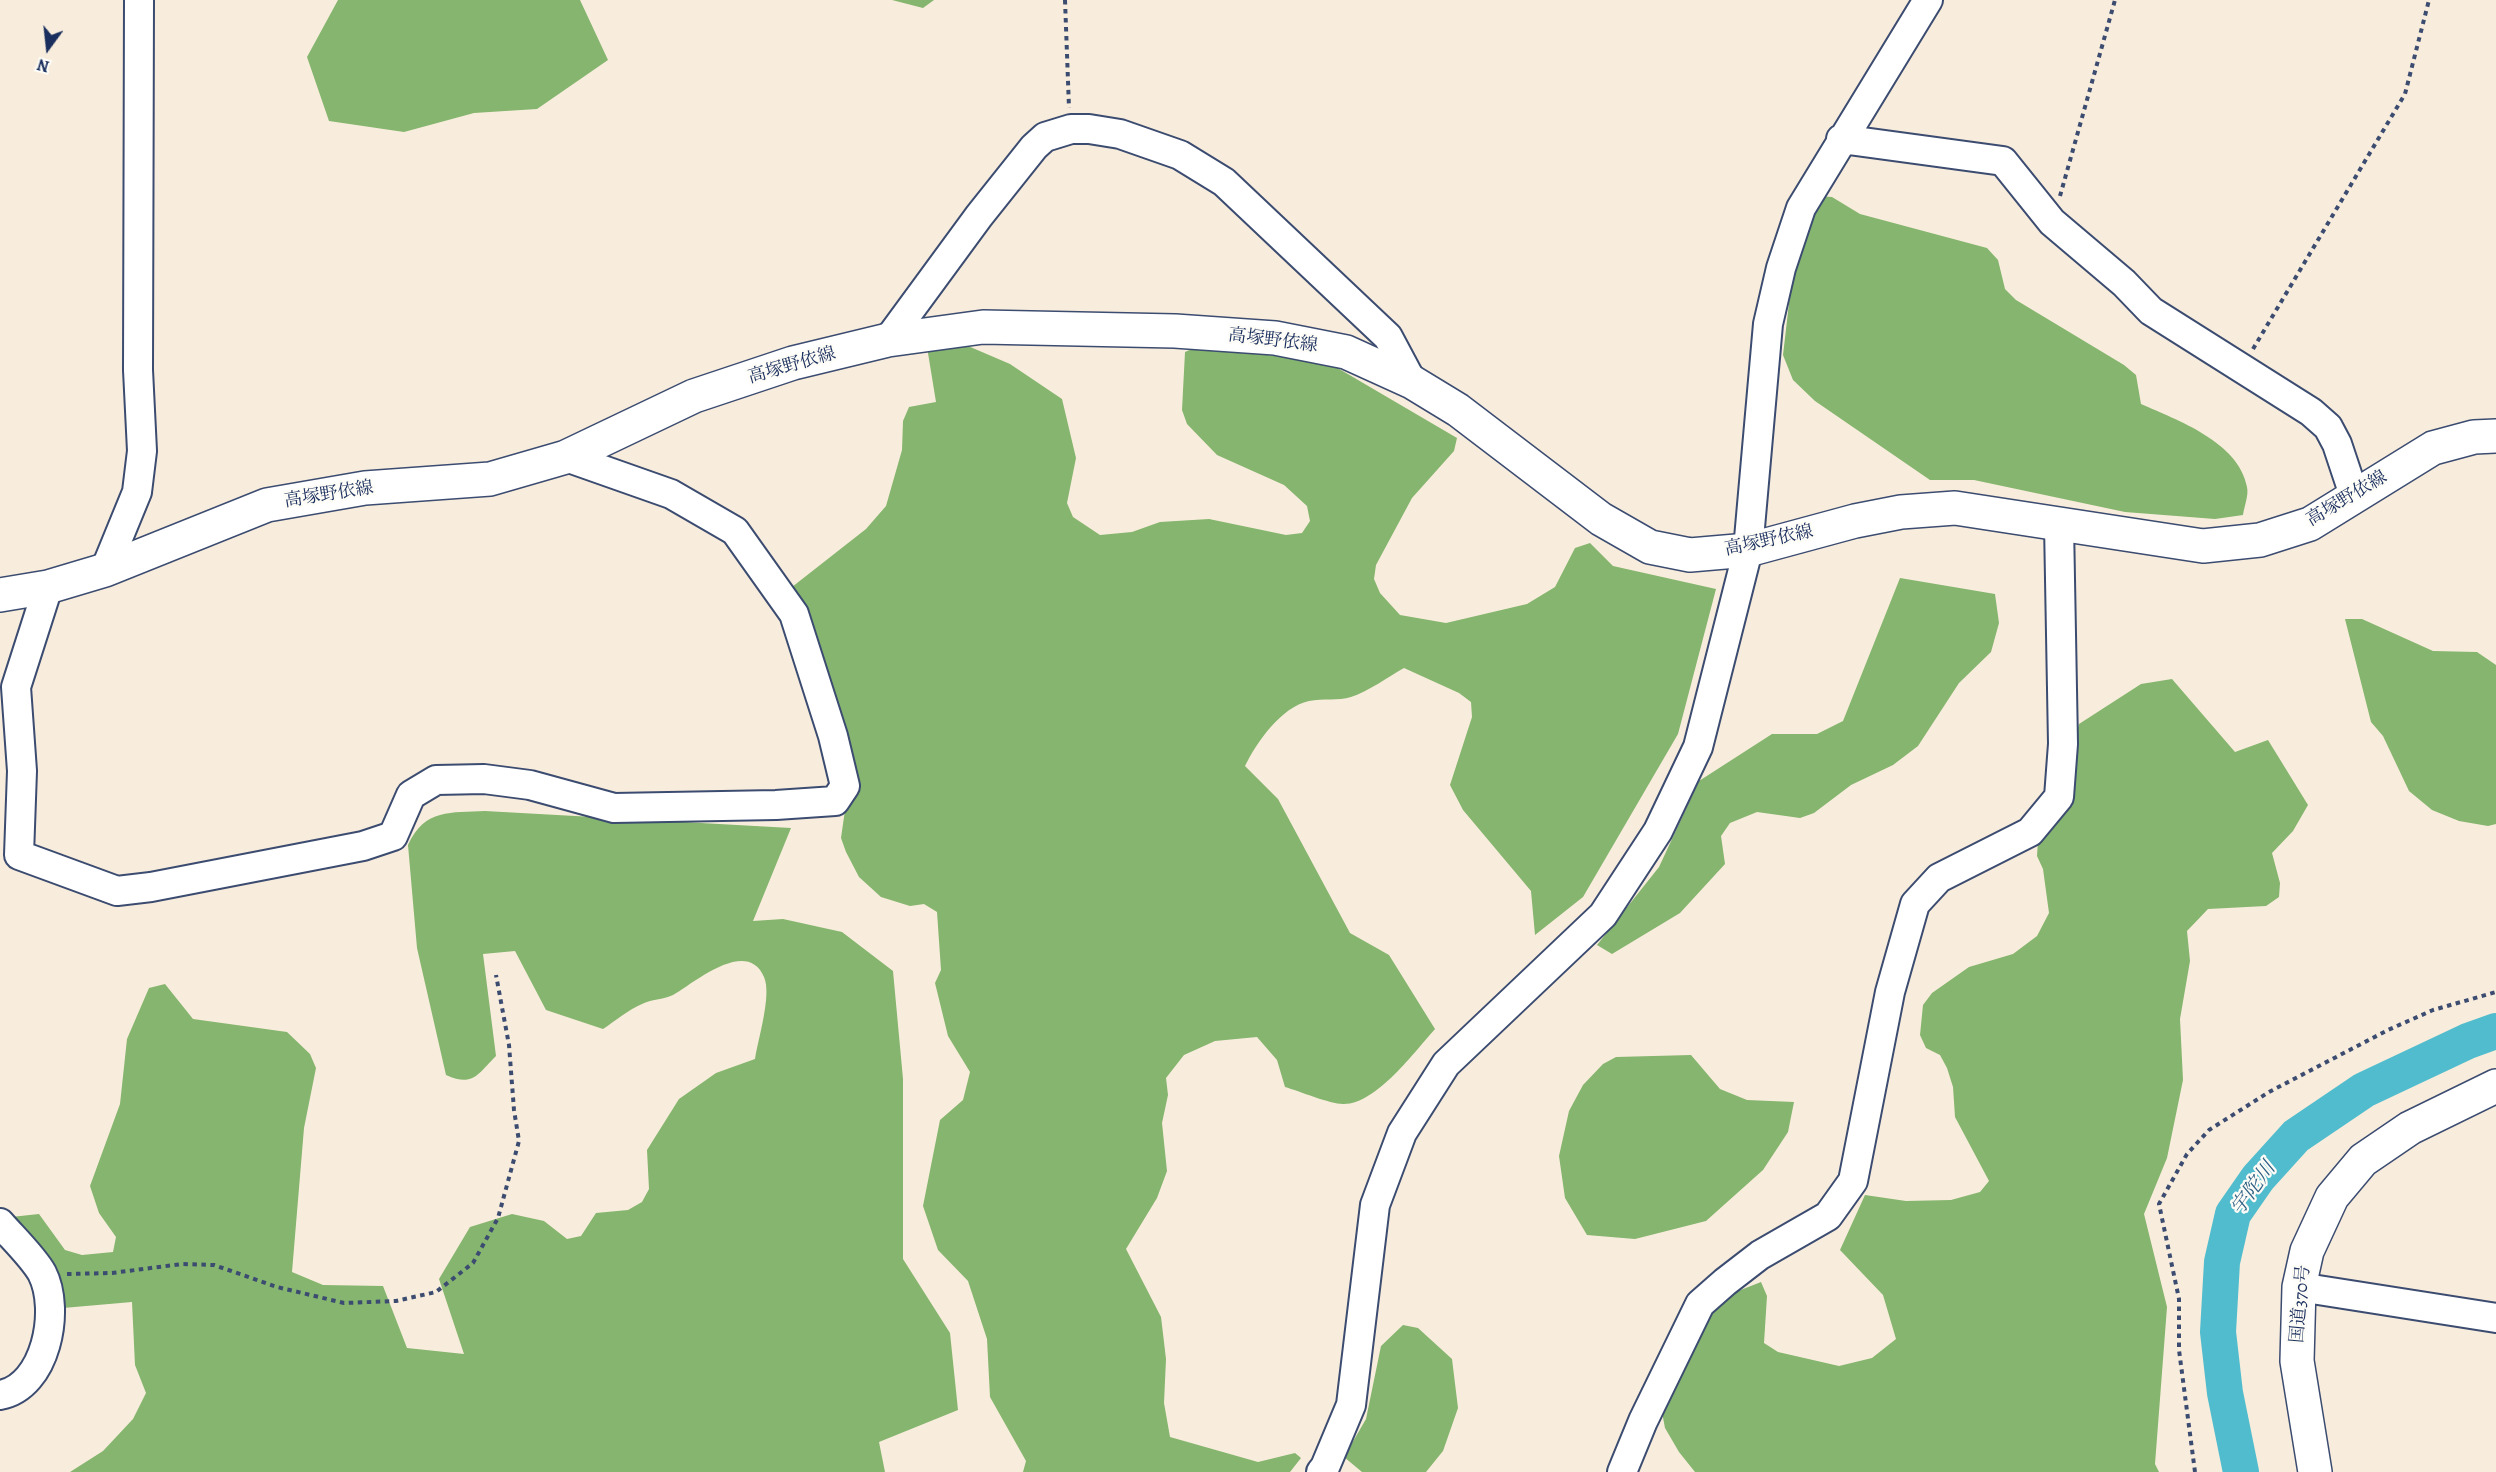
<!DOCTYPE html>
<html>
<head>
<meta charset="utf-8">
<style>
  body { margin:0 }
  #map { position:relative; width:2496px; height:1472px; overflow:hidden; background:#f8eddc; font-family:Alegreya,serif }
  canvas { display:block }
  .north { position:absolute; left:18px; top:18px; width:60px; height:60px; -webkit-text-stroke:4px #fdfcf7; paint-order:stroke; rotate:195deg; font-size:16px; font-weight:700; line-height:24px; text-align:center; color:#1b2f5e }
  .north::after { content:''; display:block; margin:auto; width:21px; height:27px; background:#1b2f5e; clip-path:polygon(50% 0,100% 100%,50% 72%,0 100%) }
</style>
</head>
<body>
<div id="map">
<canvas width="2496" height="1472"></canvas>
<div class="north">N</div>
</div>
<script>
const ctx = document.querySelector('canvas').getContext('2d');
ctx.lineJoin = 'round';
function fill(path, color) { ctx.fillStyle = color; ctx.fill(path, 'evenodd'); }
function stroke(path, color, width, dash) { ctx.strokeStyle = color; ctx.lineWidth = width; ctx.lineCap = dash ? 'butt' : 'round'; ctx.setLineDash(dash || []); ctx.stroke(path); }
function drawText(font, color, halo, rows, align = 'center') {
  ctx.font = font + ' Alegreya,"Noto Serif JP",serif'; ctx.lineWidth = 4.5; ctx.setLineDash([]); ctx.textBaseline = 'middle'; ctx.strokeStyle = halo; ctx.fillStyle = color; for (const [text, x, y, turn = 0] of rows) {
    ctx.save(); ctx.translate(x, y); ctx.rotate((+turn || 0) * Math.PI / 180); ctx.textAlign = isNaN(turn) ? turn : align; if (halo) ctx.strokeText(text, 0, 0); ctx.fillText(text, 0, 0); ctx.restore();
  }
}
fill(new Path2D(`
  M 338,0 L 580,0 L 608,60 L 537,109 L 474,113 L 404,132 L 329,121 L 307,57 Z
  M 892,0 L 934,0 L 923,8 Z
  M 1818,196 L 1832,197 L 1860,214 L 1987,248 L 1998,260 L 2005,289 L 2016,300 L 2124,365 L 2136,375 L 2141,404 C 2177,420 2239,442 2247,487 C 2249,495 2244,507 2243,515 L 2215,519 L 2125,512 L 1974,480 L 1930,480 L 1815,401 L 1793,380 L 1783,355 L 1793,269 Z
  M 968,346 L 1010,364 L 1062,399 L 1076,458 L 1067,503 L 1073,517 L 1100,535 L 1132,532 L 1160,522 L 1209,519 L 1286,535 L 1302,533 L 1310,521 L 1307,506 L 1284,485 L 1217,455 L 1187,424 L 1182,410 L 1185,352 L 1199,346 L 1329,363 L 1457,438 L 1454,451 L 1412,498 L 1376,565 L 1374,579 L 1380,593 L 1400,615 L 1446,623 L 1527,604 L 1555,587 L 1575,548 L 1590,543 L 1613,566 L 1716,589 L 1678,734 L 1583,897 L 1535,935 L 1531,891 L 1463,810 L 1450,785 L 1472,717 L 1471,702 L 1459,693 L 1404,668 C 1388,677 1369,691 1351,697 C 1338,701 1323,698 1309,701 C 1281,707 1257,742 1245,766 L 1278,799 L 1350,933 L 1389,955 L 1435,1029 C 1415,1051 1376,1105 1343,1104 C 1330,1104 1299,1091 1285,1087 L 1277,1060 L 1257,1037 L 1215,1041 L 1184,1055 L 1166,1078 L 1168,1095 L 1162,1123 L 1167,1171 L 1157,1198 L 1126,1249 L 1161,1317 L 1166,1359 L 1164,1403 L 1170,1437 L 1258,1462 L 1295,1453 L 1301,1458 L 1290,1472 L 1023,1472 L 1026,1461 L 990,1397 L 987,1339 L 968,1281 L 938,1250 L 923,1206 L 940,1120 L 963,1100 L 970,1072 L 948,1036 L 935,983 L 941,970 L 937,912 L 924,904 L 910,906 L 881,897 L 859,877 L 846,852 L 841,838 L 847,796 L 792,587 L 866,529 L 886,506 L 902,450 L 903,421 L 909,407 L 936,402 L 927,347 Z
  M 1900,578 L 1995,594 L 1999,623 L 1991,652 L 1959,683 L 1918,746 L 1893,765 L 1851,785 L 1814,813 L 1800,818 L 1757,812 L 1730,823 L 1721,836 L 1725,864 L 1680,913 L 1612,954 L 1597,945 L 1659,867 L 1699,781 L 1772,734 L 1817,734 L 1843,721 Z
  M 2345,619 L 2362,619 L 2433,651 L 2477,652 L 2496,665 L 2496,824 L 2488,826 L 2459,821 L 2432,810 L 2409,791 L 2383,736 L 2371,722 Z
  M 2172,679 L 2235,752 L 2268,740 L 2308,805 L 2293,831 L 2272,853 L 2280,883 L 2279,897 L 2266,906 L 2208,909 L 2187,931 L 2190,961 L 2180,1019 L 2183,1080 L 2167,1158 L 2144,1214 L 2167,1307 L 2155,1464 L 2159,1472 L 1695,1472 L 1679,1452 L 1665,1428 L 1657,1386 L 1684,1333 L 1733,1293 L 1761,1282 L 1767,1296 L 1764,1343 L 1778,1352 L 1839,1366 L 1872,1358 L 1896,1339 L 1883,1295 L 1840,1250 L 1865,1195 L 1906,1201 L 1951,1200 L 1980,1192 L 1989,1181 L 1955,1117 L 1953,1087 L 1947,1068 L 1940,1055 L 1926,1048 L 1920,1035 L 1923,1005 L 1932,993 L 1969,967 L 2013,954 L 2037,936 L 2049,913 L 2043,869 L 2037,856 L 2038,841 L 2057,809 L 2079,724 L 2141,684 Z
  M 485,811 L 791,828 L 753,921 L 783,919 L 842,932 L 893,971 L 903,1079 L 903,1259 L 950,1333 L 958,1410 L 879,1442 L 885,1472 L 70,1472 L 103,1451 L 133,1419 L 146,1393 L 135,1365 L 132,1302 L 63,1308 L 11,1217 L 39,1214 L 65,1250 L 82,1255 L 113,1252 L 116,1237 L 99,1213 L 90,1186 L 120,1104 L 127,1039 L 149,988 L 165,984 L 193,1019 L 287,1032 L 310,1054 L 316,1068 L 304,1128 L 292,1272 L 323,1285 L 383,1286 L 407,1348 L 464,1354 L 439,1279 L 470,1227 L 512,1214 L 544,1221 L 567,1239 L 581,1236 L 596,1213 L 628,1210 L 642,1202 L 649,1189 L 647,1150 L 679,1099 L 716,1073 L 755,1059 C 758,1039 772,995 764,977 C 747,937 694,983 673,995 C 663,1000 651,999 642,1004 C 628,1010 615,1021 603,1029 L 546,1010 L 515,951 L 483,954 L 496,1056 C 477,1075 473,1087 446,1075 L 417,948 L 408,845 C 425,808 451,813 485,811 Z
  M 1691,1055 L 1720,1089 L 1747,1100 L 1794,1102 L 1788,1132 L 1763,1170 L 1706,1221 L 1635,1239 L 1587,1235 L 1565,1198 L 1559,1156 L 1569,1111 L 1583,1085 L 1603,1064 L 1616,1057 Z
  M 1403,1325 L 1418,1328 L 1452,1359 L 1458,1408 L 1443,1451 L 1426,1472 L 1362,1472 L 1344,1457 L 1366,1419 L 1381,1346 Z`), '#85b56e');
stroke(new Path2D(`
  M 2241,1472 L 2225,1393 L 2218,1332 L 2222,1262 L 2233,1214 L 2258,1178 L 2296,1136 L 2364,1090 L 2468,1041 L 2496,1031`), '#51bccd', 36);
const minor = new Path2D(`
  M 1841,139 L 2003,161 L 2052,222 L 2124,283 L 2151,311 L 2311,412 L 2328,427 L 2337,444 L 2354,495
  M 888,340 L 979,216 L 1034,147 L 1045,137 L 1071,129 L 1089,129 L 1120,134 L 1180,155 L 1224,182 L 1388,337 L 1412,382
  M 105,570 L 137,492 L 142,451 L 138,370 L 139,0
  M 48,587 L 16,687 L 22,771 L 19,855 L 117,891 L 151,887 L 363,846 L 393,836 L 411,795 L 436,780 L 484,779 L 530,785 L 614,808 L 776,805 L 835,801 L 845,786 L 833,736 L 794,614 L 735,531 L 671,494 L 566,457
  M 0,1223 C 12,1237 33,1257 42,1273 C 61,1310 46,1387 0,1395
  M 2299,1287 L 2496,1318
  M 1321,1472 L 1325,1467 L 1351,1405 L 1375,1205 L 1402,1133 L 1446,1064 L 1603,915 L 1658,831 L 1698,747 L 1748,550 L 1768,324 L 1781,268 L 1801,208 L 1928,0
  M 1622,1472 L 1643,1421 L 1700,1304 L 1725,1282 L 1760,1255 L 1828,1216 L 1853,1181 L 1890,992 L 1915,904 L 1939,878 L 2030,832 L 2059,797 L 2063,744 L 2059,524`);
const major = new Path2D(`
  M 0,595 L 48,587 L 105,570 L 267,505 L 365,488 L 490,479 L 566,457 L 694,396 L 793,363 L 888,340 L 983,327 L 1175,331 L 1275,338 L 1346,352 L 1412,382 L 1458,410 L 1601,519 L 1650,547 L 1690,555 L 1748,550 L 1855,521 L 1901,512 L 1955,508 L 2203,546 L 2260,540 L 2310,524 L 2433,448 L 2474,437 L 2496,436`);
const highway = new Path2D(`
  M 2315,1472 L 2297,1361 L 2299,1287 L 2307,1251 L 2332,1197 L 2363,1160 L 2410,1128 L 2496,1086`);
stroke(minor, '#3c4c71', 32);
stroke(major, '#3c4c71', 36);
stroke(highway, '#3c4c71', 36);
stroke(new Path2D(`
  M 1065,0 L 1069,108
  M 2060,196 L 2115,0
  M 2253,349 L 2405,94 L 2429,0
  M 67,1274 L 112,1273 L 182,1264 L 214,1265 L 277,1287 L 344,1303 L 396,1301 L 436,1292 L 473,1263 L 498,1218 L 519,1141 L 514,1110 L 509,1045 L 496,975
  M 2195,1472 L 2179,1350 L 2179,1299 L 2159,1204 L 2187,1154 L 2209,1130 L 2269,1092 L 2388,1030 L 2433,1010 L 2496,992`), '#3c4c71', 4, [4.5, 4.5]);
stroke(minor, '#fff', 28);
stroke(major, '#fff', 33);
stroke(highway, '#fff', 33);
drawText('18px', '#1b2f5e', '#fdfcf7', [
  ["高塚野依線",1273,341,7],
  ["高塚野依線",792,366,-16],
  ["高塚野依線",329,495,-9],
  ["高塚野依線",2347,499,-31],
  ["高塚野依線",1769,541,-12],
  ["国道370号",2301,1304,-85]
]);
drawText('italic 20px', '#2e6085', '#fdfcf7', [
  ["宇陀川",2254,1189,-54]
]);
</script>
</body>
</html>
